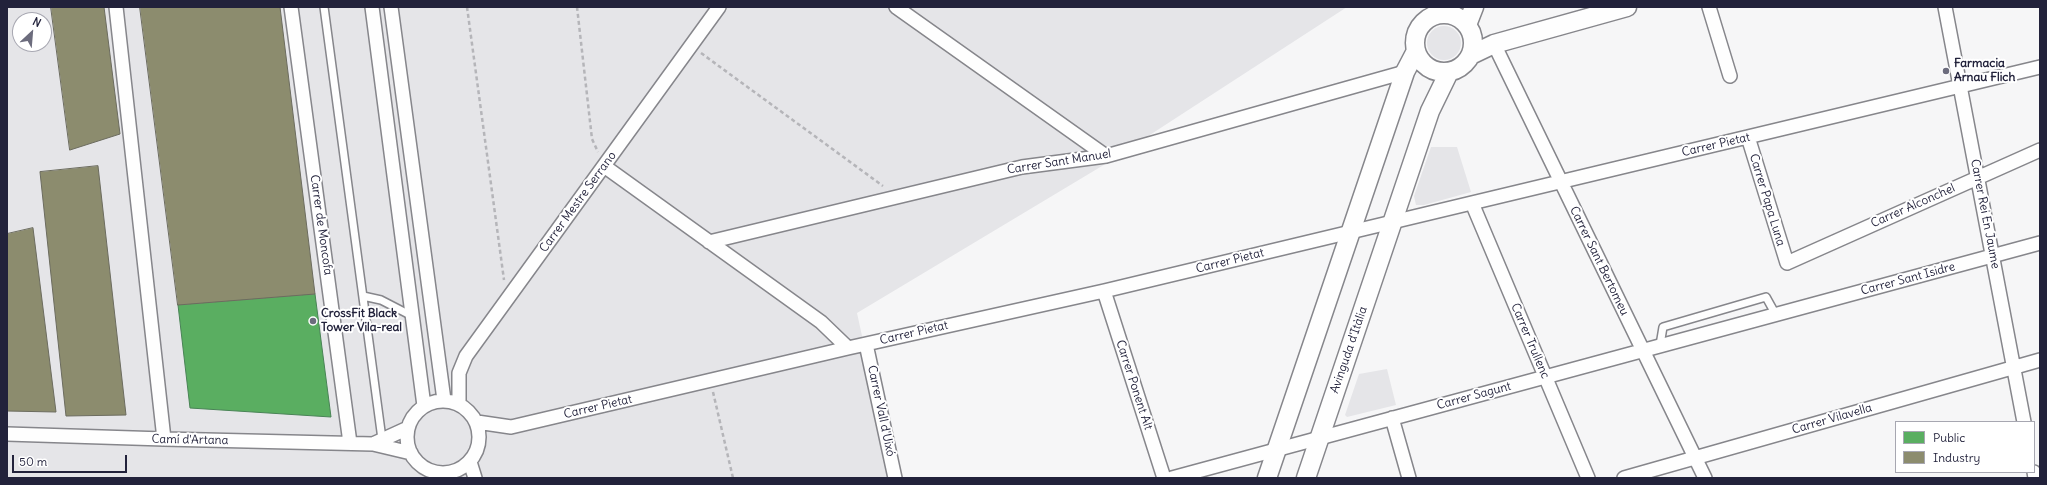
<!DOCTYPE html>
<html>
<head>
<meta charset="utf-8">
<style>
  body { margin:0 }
  #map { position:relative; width:2047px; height:485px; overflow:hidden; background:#f6f6f7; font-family:Delius,sans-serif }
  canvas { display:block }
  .frame { position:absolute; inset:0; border:8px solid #22223b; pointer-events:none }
  .legend { position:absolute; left:1895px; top:421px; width:140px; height:52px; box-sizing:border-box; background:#fff; border:1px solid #a7a7b1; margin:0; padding:5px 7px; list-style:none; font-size:12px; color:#22223b }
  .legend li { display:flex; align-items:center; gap:8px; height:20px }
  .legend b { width:20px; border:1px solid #a7a7b1 }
  .north { position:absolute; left:12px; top:12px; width:40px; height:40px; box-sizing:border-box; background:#fff; border:1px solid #a7a7b1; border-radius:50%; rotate:26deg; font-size:11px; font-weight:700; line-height:16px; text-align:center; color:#22223b }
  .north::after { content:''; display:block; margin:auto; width:14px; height:18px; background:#6c6c7d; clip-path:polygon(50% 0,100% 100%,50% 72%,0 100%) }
  .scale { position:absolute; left:12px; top:455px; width:115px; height:18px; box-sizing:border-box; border:2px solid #22223b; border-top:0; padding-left:5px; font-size:12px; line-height:14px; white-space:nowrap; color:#22223b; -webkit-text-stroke:3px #fff; paint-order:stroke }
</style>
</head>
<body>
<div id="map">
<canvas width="2047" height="485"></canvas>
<div class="frame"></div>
<ul class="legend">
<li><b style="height:11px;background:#5aae61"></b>Public</li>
<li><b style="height:11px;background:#8c8c6e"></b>Industry</li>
</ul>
<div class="north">N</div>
<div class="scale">50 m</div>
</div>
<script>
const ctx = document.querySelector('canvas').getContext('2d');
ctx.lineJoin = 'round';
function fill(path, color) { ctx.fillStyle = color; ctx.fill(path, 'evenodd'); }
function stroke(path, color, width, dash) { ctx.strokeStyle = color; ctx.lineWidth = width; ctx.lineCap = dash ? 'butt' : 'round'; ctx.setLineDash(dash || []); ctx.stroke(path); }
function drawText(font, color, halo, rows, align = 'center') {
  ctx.font = font + ' Delius,sans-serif'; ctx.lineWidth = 4; ctx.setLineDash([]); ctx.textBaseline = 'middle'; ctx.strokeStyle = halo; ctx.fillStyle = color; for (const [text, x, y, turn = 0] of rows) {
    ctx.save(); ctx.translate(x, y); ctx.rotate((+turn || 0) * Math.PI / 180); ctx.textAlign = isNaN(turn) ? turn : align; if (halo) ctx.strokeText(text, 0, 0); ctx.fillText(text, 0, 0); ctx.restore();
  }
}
fill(new Path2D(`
  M 7,7 L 1347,7 L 1102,166 L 857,313 L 893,478 L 7,478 ZM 20,20 L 44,20 L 44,44 L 20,44 Z
  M1427 43a17 17 0 1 1 34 0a17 17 0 1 1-34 0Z
  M 1431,147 L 1457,147 L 1471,192 L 1424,205 L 1416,205 L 1414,196 Z
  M 1387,369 L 1396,405 L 1347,417 L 1345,415 L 1359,374 Z`), '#e5e5e8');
const public = new Path2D(`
  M 315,294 L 331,417 L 190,408 L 178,305 Z`);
fill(public, '#5aae61');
stroke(public, '#498456', 1);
const industry = new Path2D(`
  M 51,7 L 104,7 L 120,134 L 70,150 Z
  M 140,7 L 280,7 L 315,294 L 178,305 Z
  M 98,166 L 126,415 L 66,416 L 40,172 Z
  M 33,228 L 56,412 L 7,411 L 7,234 Z`);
fill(industry, '#8c8c6e');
stroke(industry, '#6c6c5f', 1);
const lane = new Path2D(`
  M 324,7 L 382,439
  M 363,296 L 381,300 L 412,316
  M 1660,345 L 1663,327 L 1766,297 L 1776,315`);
const street = new Path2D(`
  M 116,7 L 164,439
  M 291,7 L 350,443
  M 372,7 L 424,406
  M 391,7 L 444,400
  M 896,7 L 1106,156
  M 1709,7 L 1730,76
  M 1945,7 L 2024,422
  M 1494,44 L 1705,478
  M 1748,137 L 1787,263 L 2040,150
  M 604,166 L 821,322 L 848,348
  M 1472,203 L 1588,478
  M 709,242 L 1022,167 L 1106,156 L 1405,72
  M 1104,291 L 1164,478
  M 866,344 L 895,478
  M407 437a36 36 0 1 1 72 0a36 36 0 1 1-72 0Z
  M 459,404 L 459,373 L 466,356 L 719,7
  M 1392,418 L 1409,478
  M 477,422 L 511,427 L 848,348 L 1104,291 L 2040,67
  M 7,434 L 164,439 L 373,444 L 411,453
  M 373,444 L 408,428
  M 470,462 L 475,478
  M 2034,472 L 2035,478
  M 1172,478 L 2040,243
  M 1624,478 L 2040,360`);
const secondary = new Path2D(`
  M1415 43a29 29 0 1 1 58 0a29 29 0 1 1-58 0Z
  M 1467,25 L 1474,7
  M 1471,55 L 1494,44 L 1627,7
  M 1267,478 L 1405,72 L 1416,51
  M 1306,478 L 1430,111 L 1449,72`);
stroke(lane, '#86868b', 10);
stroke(street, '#86868b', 16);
stroke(secondary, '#86868b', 21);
stroke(new Path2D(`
  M 467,7 L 504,280
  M 577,7 L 592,139 L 598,152
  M 701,53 L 883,186
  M 713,392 L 733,478`), '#b5b5b9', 2.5, [4, 3]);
stroke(lane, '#fefefe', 7);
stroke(street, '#fefefe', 13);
stroke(secondary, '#fefefe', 18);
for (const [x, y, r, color] of [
  [1946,71,4,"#6c6c7d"],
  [313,321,4,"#6c6c7d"]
]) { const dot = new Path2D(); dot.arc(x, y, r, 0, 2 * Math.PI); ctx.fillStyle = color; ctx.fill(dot); stroke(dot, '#fff', 1.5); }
drawText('bold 12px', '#22223b', '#fff', [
  ["Farmacia",1954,64],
  ["Arnau Flich",1954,78],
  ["CrossFit Black",321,314],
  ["Tower Vila-real",321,328]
], 'left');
drawText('12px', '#22223b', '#fff', [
  ["Carrer Pietat",1716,145,-13],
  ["Carrer Sant Manuel",1059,162,-9],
  ["Carrer Papa Luna",1767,200,73],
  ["Carrer Mestre Serrano",578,202,-54],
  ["Carrer Alconchel",1913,206,-24],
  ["Carrer Rei En Jaume",1985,214,79],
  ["Carrer de Moncofa",321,225,82],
  ["Carrer Pietat",1230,261,-14],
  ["Carrer Sant Bertomeu",1599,261,64],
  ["Carrer Sant Isidre",1908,279,-15],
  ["Carrer Pietat",914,333,-13],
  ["Carrer Trullenc",1530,341,67],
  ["Avinguda d'Itàlia",1349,350,-71],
  ["Carrer Ponent Alt",1134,385,72],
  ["Carrer Sagunt",1474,396,-15],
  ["Carrer Pietat",598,407,-13],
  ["Carrer Vall d'Uixó",881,411,78],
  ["Carrer Vilavella",1832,419,-16],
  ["Camí d'Artana",190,440,1]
]);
</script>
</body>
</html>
